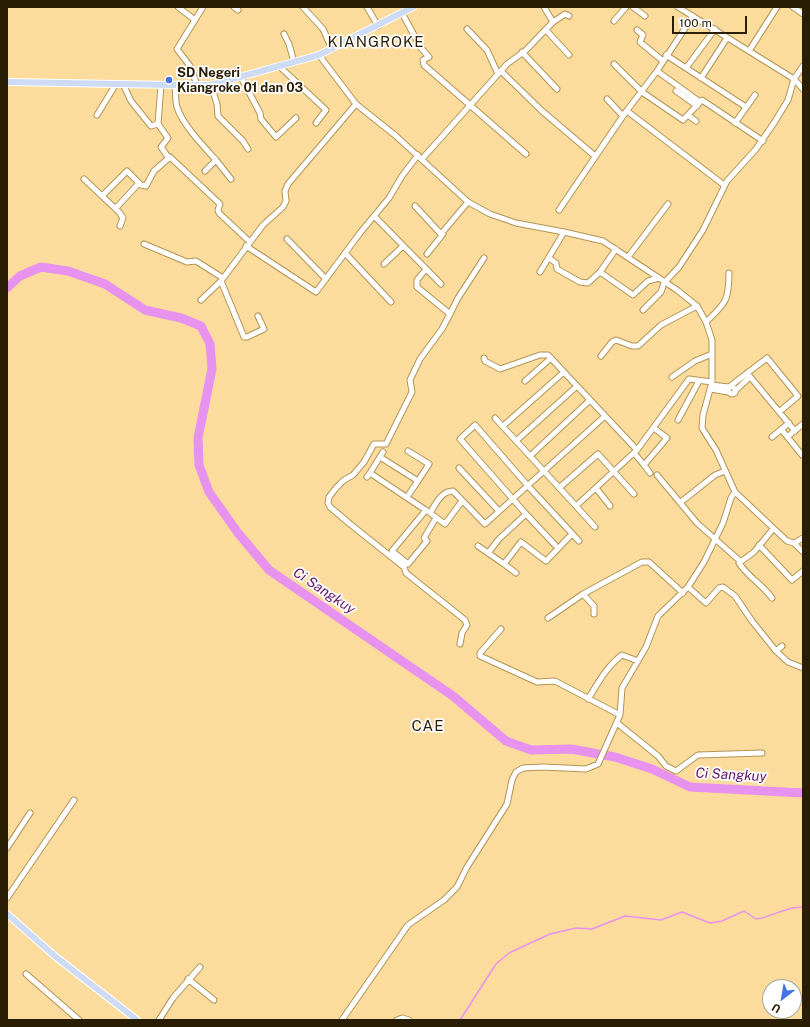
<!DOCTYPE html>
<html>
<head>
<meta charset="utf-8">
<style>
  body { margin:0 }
  #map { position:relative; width:810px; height:1027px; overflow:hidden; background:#fcdc9c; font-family:"Public Sans",sans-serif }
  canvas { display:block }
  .frame { position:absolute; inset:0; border:8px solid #291d03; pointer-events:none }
  .north { position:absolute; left:762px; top:979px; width:40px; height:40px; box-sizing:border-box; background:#fff; border:1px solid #a9a59a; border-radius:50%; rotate:211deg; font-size:11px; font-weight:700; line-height:16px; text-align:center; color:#291d03 }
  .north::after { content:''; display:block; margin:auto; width:14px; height:18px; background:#4373e4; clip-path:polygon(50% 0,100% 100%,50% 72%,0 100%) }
  .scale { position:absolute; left:672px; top:16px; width:75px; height:18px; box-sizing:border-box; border:2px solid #291d03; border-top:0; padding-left:5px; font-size:12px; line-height:14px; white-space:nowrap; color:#291d03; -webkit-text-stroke:3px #fff; paint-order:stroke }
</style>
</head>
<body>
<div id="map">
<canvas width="810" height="1027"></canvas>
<div class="frame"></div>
<div class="north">U</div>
<div class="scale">100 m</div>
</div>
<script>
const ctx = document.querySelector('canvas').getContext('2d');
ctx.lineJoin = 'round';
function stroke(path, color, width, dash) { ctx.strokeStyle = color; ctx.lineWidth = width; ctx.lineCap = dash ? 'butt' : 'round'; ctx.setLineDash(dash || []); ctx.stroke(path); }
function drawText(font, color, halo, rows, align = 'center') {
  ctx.font = font + ' "Public Sans",sans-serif'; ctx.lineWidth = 3.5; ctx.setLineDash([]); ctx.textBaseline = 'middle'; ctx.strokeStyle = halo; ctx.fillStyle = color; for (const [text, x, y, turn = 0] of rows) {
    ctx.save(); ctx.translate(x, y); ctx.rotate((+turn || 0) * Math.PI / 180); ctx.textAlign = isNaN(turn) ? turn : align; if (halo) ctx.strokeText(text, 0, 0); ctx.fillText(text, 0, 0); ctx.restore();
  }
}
stroke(new Path2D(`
  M 460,1020 L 496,964 L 509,953 L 550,934 L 576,928 L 592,929 L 625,916 L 661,920 L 682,912 L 710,923 L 722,921 L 744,911 L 756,919 C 772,917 787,906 803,907`), '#e892ef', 1.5);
stroke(new Path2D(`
  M 7,288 L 20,276 L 41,267 L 68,271 L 105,284 L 145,310 L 181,318 L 201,326 L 210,344 L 212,369 L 198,438 L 199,465 L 209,492 L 238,533 L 269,570 L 453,696 L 506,741 L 531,750 L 571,749 L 615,757 L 652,769 L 690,787 L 803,793`), '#e892ef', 9);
const minor = new Path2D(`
  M 178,7 L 195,20
  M 234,7 L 238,10
  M 303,7 L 323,29 L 332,49
  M 367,7 L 378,26
  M 544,7 L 553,22 L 565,14 L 569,16
  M 633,7 L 645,16
  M 678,7 L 794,79 L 803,89
  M 793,7 L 803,14
  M 402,13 L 421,48 L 429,57 L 423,60 L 424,65 L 526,154
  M 614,21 L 626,7
  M 467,29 L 487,50 L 498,74
  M 546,30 L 569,55
  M 637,30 L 643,35 L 640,42 L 663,61
  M 284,34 L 289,44 L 294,62
  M 749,51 L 777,7
  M 522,52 L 557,89
  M 319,55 L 356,104 L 396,136 L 468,202 L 490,214 L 516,223 L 564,232 L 603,241 L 677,290 L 697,306 L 706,322 L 712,340 L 712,382 L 703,415 L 702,428 L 716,450 L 735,492 L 787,541 L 794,543 L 803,538
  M 666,55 L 746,107
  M 614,64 L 642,92 L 683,120 L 702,100 L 763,141
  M 279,66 L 326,110 L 316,123
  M 686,68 L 715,29
  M 501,71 L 542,111 L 595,156
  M 657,71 L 700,102
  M 241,77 L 260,113 L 261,119 L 276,137 L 296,118
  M 701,78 L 727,38
  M 123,84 L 131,101 L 151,126 L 158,124 L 168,138 L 161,147 L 168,157
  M 175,85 C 176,92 175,101 177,107 C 182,124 204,147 216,160 L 205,171
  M 197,85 L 190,66 L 177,49 L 203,7
  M 211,85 L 217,104 L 218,116 L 243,141 L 248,149
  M 676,91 L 697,106
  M 607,99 L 623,116
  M 627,111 L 724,185
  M 97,115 L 116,84
  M 689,116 L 696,121
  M 735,123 L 755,95
  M 158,124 L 161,85
  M 422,159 L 507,64 L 525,51 L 553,22
  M 216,160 L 231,179
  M 84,179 L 119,212 L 123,218 L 120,226
  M 102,196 L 127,171 L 141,185 L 146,186 L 154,171 L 170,157 L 220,204 L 218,210 L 219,213 L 250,242
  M 415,206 L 441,234 L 468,202
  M 116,208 L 139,183
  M 559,210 L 625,113 L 657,71 L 693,16
  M 374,216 L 441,284
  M 287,239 L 326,279
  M 144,244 L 187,262 L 196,261 L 223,278
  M 246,246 L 316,292 L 360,233 L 389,198 L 402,176 L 418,155
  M 345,253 L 391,302
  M 427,254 L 443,234
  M 628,257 L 668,204
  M 549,258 L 556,263 L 557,269 L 580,282 L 588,283 L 600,272 L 633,295 L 648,281 L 659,278
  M 384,264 L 403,246
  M 426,269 L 417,280 L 417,287 L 450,314 L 442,329 L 420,359 L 410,380 L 412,392 L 386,444 L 374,444 L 364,462 L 353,475 L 344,480 L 336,488 L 329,497 L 328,503 L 330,507 L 350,524 L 404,567 L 406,573 L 465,620 L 467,625 L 462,633 L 460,644
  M 540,272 L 564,232
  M 600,272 L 616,249
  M 221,281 L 244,337 L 247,337 L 264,329 L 258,316
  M 201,300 L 221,281 L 263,225 L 283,207 L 286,201 L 285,191 L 288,184 L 356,104
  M 643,310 L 661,292 L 664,283 L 679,267 L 703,230 L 727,181 L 756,149 L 774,123 L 788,100 L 794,79 L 803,66
  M 450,314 L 458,298 L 484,258
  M 706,322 C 726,303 729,300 729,273
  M 601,356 L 612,342 L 616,340 L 632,346 L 638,346 L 661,325 L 697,306
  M 484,358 L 485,361 L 500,369 L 540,355 L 548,355 L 637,450 L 689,379 L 712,382
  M 747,373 L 795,431
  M 672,377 L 695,361 L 712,354
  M 525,381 L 551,358
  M 711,385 L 729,387
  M 732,386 L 736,390 L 735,393 L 731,394 L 728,391 L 729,387 L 767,358 L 798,396 L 779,412
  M 711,389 L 728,392
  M 735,391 L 750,377
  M 495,418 L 576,506
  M 678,420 L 699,381
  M 503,426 L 564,372
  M 781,429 L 802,455
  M 772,437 L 789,423
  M 787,437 L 803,424
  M 516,441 L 577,386
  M 408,451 L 429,464 L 418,481
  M 634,453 L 644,465
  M 530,456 L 590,400
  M 380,457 L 418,481 L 407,497
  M 459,468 L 499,511
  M 370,473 L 383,452
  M 650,473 L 644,465 L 667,438 L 654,428
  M 657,475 L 697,523 L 740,561
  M 367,477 L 370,473 L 427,511
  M 559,488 L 598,454 L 634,494
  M 596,488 L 610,506
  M 462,501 L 445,524 L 430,513 C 436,504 441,491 453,491 L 485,524 L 605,416
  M 681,502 L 715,475 L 725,471
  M 426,510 L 392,551 L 408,564 L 427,541 L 424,538 L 436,518
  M 526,514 L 555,545
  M 595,527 L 576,506 L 637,450
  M 794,543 L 803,552
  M 759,545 L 792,580 L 803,571
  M 478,546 L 504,564
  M 488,553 L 499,539 L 526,514 L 460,439 L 475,425 L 528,486 L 579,541
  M 516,573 L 504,564 L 521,542 L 546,561 L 572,534
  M 688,587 L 706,603 L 719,588 L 723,587 L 735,596 L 752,621 L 776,651 L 782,646
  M 772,598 C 763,585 748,577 739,563 L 754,552 L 773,529
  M 594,614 L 594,606 L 583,594 L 642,562 L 649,562 L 683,593
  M 548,618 L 583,594
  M 501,629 L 480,653 L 480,656 L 537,682 L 555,681 L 620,715
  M 776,651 L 788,662 L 803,668
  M 588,699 C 598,683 607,666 622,655 L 638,661
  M 617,723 L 658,756 L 666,766 L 676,771 L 698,755 L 762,753
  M 7,848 L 30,813
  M 7,898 L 74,800
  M 26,974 L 79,1020
  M 188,979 L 214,1000
  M 159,1020 L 173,998 L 200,967
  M 342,1020 L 408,925 L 444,900 L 457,887 L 467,867 L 507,804 L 512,780 L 516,772 L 523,768 L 543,767 L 586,769 L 598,764 L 620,715 L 622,688 L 646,647 L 658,616 L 688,587 L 704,562 L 723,523 L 731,498 L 735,492
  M 397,1020 L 402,1018 L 409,1020`);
const major = new Path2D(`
  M 7,82 L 175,85 L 211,85 L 319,55 L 413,7
  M 7,914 L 56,957 L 137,1020`);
stroke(minor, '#b29456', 7);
stroke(major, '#fff', 8);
stroke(minor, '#fff', 5);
stroke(major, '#cedbf4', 6);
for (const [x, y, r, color] of [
  [169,80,4,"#4373e4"]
]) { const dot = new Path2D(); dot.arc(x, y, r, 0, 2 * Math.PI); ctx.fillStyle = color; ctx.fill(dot); stroke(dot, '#fff', 1.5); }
drawText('bold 13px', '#291d03', '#fff', [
  ["SD Negeri",177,73],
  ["Kiangroke 01 dan 03",177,88]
], 'left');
drawText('italic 14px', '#64166b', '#fff', [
  ["Ci Sangkuy",324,591,34],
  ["Ci Sangkuy",731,775,3]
]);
ctx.letterSpacing = '1px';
drawText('15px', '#291d03', '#fff', [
  ["KIANGROKE",376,42],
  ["CAE",428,726]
]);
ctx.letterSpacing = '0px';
</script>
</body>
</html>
